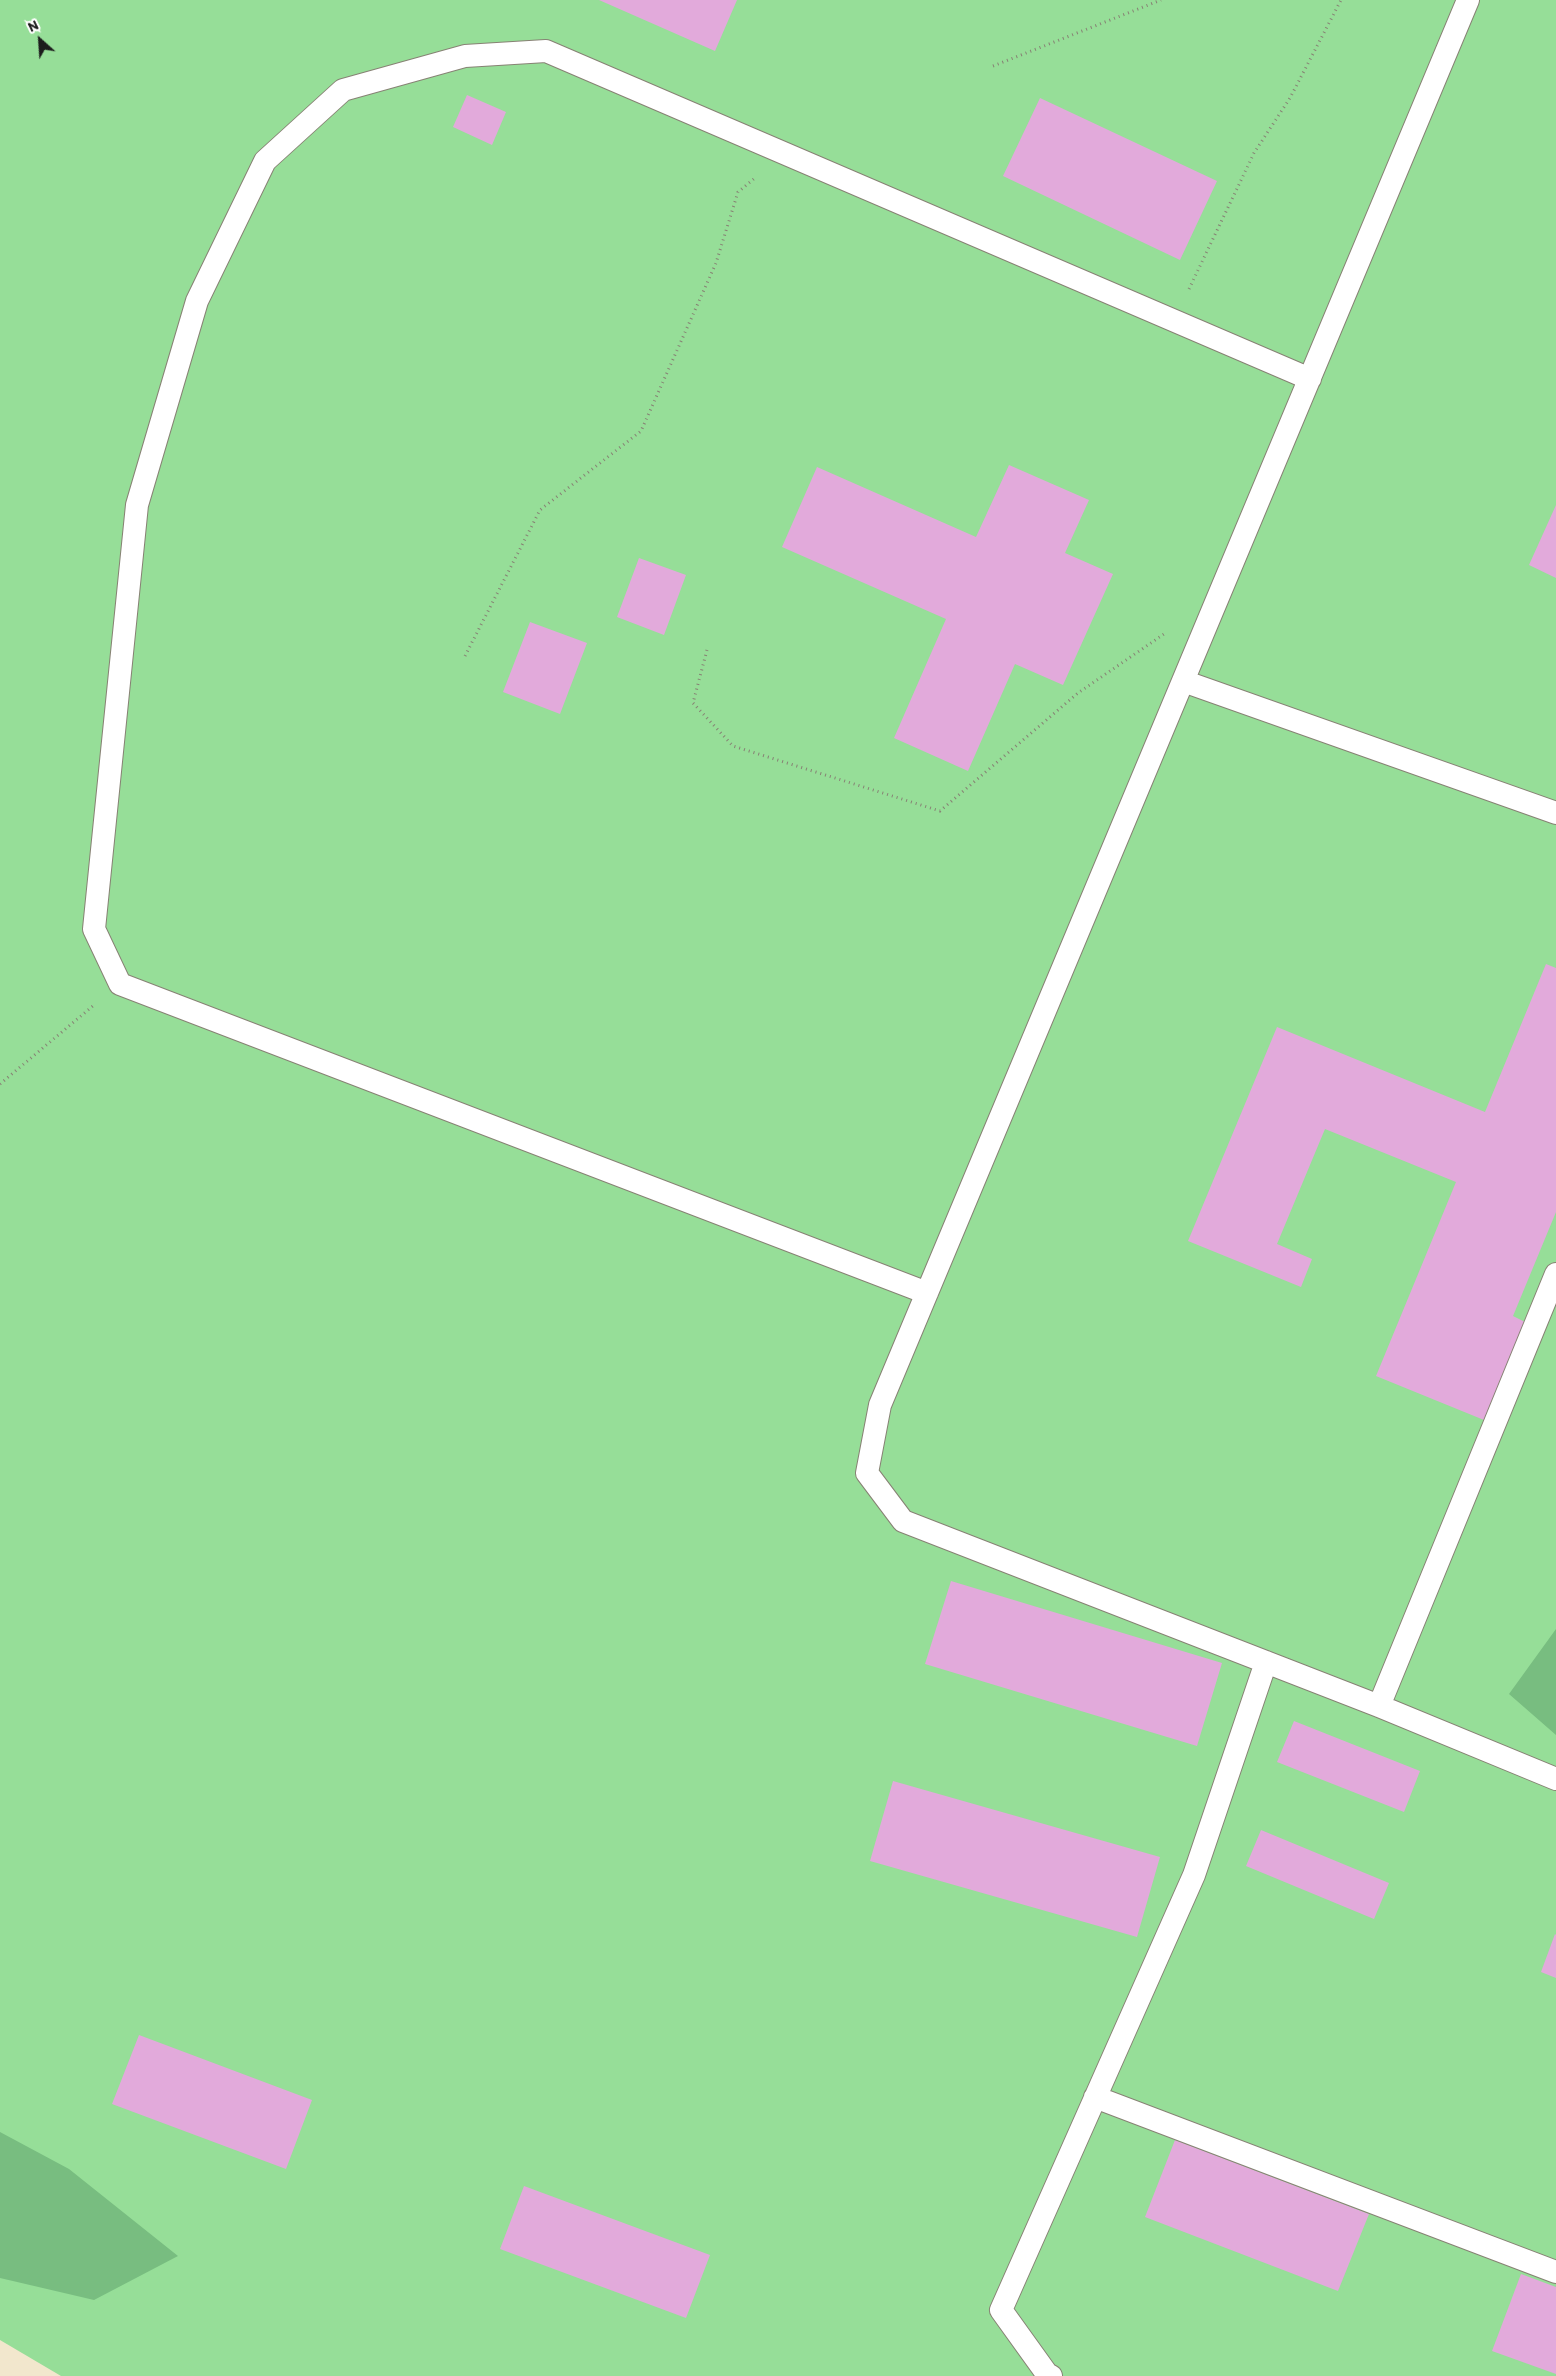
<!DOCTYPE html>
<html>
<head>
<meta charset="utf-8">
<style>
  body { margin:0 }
  #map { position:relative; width:1556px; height:2376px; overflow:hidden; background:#f2e7cd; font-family:Itim,sans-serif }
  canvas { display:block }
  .north { position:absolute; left:15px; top:15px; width:50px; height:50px; -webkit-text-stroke:4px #fff; paint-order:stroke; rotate:334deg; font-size:14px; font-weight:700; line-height:20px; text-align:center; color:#1c1c1c }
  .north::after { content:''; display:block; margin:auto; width:18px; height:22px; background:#1c1c1c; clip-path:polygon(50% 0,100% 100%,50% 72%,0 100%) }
</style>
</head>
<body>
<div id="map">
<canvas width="1556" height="2376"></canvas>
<div class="north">N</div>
</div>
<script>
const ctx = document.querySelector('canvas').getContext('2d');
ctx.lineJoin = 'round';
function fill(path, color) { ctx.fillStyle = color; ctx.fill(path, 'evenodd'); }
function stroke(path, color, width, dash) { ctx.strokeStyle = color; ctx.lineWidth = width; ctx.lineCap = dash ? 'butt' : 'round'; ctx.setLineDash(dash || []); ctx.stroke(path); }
fill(new Path2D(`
  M 0,0 L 1556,0 L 1556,2376 L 61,2376 L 0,2340 Z`), '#96de98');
fill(new Path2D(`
  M 1556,1629 L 1556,1735 L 1509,1694 Z
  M 0,2132 L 69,2169 L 178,2256 L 94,2300 L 0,2278 Z`), '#78bd80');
fill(new Path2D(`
  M 599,0 L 737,0 L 715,51 Z
  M 467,95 L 506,112 L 492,145 L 453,127 Z
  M 1040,98 L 1217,181 L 1180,260 L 1003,176 Z
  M 1009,465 L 1089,500 L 1065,553 L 1113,574 L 1063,685 L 1015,664 L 968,771 L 894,738 L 946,619 L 782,547 L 817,467 L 976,537 Z
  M 1556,505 L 1556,578 L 1529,565 Z
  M 639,558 L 686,575 L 664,635 L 617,617 Z
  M 530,622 L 587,643 L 560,714 L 503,692 Z
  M 1546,964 L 1556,968 L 1556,1212 L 1513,1316 L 1525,1322 L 1484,1420 L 1376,1376 L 1456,1182 L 1325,1129 L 1277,1244 L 1312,1259 L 1301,1287 L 1188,1241 L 1277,1027 L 1485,1112 Z
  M 951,1581 L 1222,1663 L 1197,1746 L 925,1664 Z
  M 1294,1721 L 1420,1771 L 1404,1812 L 1277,1762 Z
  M 893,1781 L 1160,1857 L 1137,1937 L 870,1861 Z
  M 1261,1830 L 1389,1883 L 1374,1919 L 1246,1866 Z
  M 1555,1934 L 1556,1935 L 1556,1978 L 1541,1972 Z
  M 139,2035 L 312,2100 L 286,2169 L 112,2104 Z
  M 1175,2140 L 1369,2214 L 1338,2291 L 1145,2217 Z
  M 524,2186 L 710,2255 L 686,2318 L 500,2249 Z
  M 1521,2274 L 1556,2287 L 1556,2374 L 1492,2351 Z`), '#e2aadb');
const lane = new Path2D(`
  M 1468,0 L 880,1405 L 867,1473 L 903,1521 L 1379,1706 L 1556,1779
  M 1183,681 L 1556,813
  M 927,1293 L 120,984 L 94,929 L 137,505 L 197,301 L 265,161 L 343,90 L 465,56 L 546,51 L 1310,379
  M 1379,1706 L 1556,1274
  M 1095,2097 L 1556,2272
  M 1051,2376 L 1047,2374 L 1001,2310 L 1194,1875 L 1266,1662`);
stroke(lane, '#878274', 24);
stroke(new Path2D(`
  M 993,66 L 1161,0
  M 1189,289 L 1254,153 L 1290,98 L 1341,0
  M 707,650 L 693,703 L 733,746 L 940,811 L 1078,693 L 1164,634
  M 465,656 L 540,510 L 641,431 L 716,263 L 738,192 L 755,178
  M 0,1084 L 94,1005`), '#878274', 3, [1, 4]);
stroke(lane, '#fff', 22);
</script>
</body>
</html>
